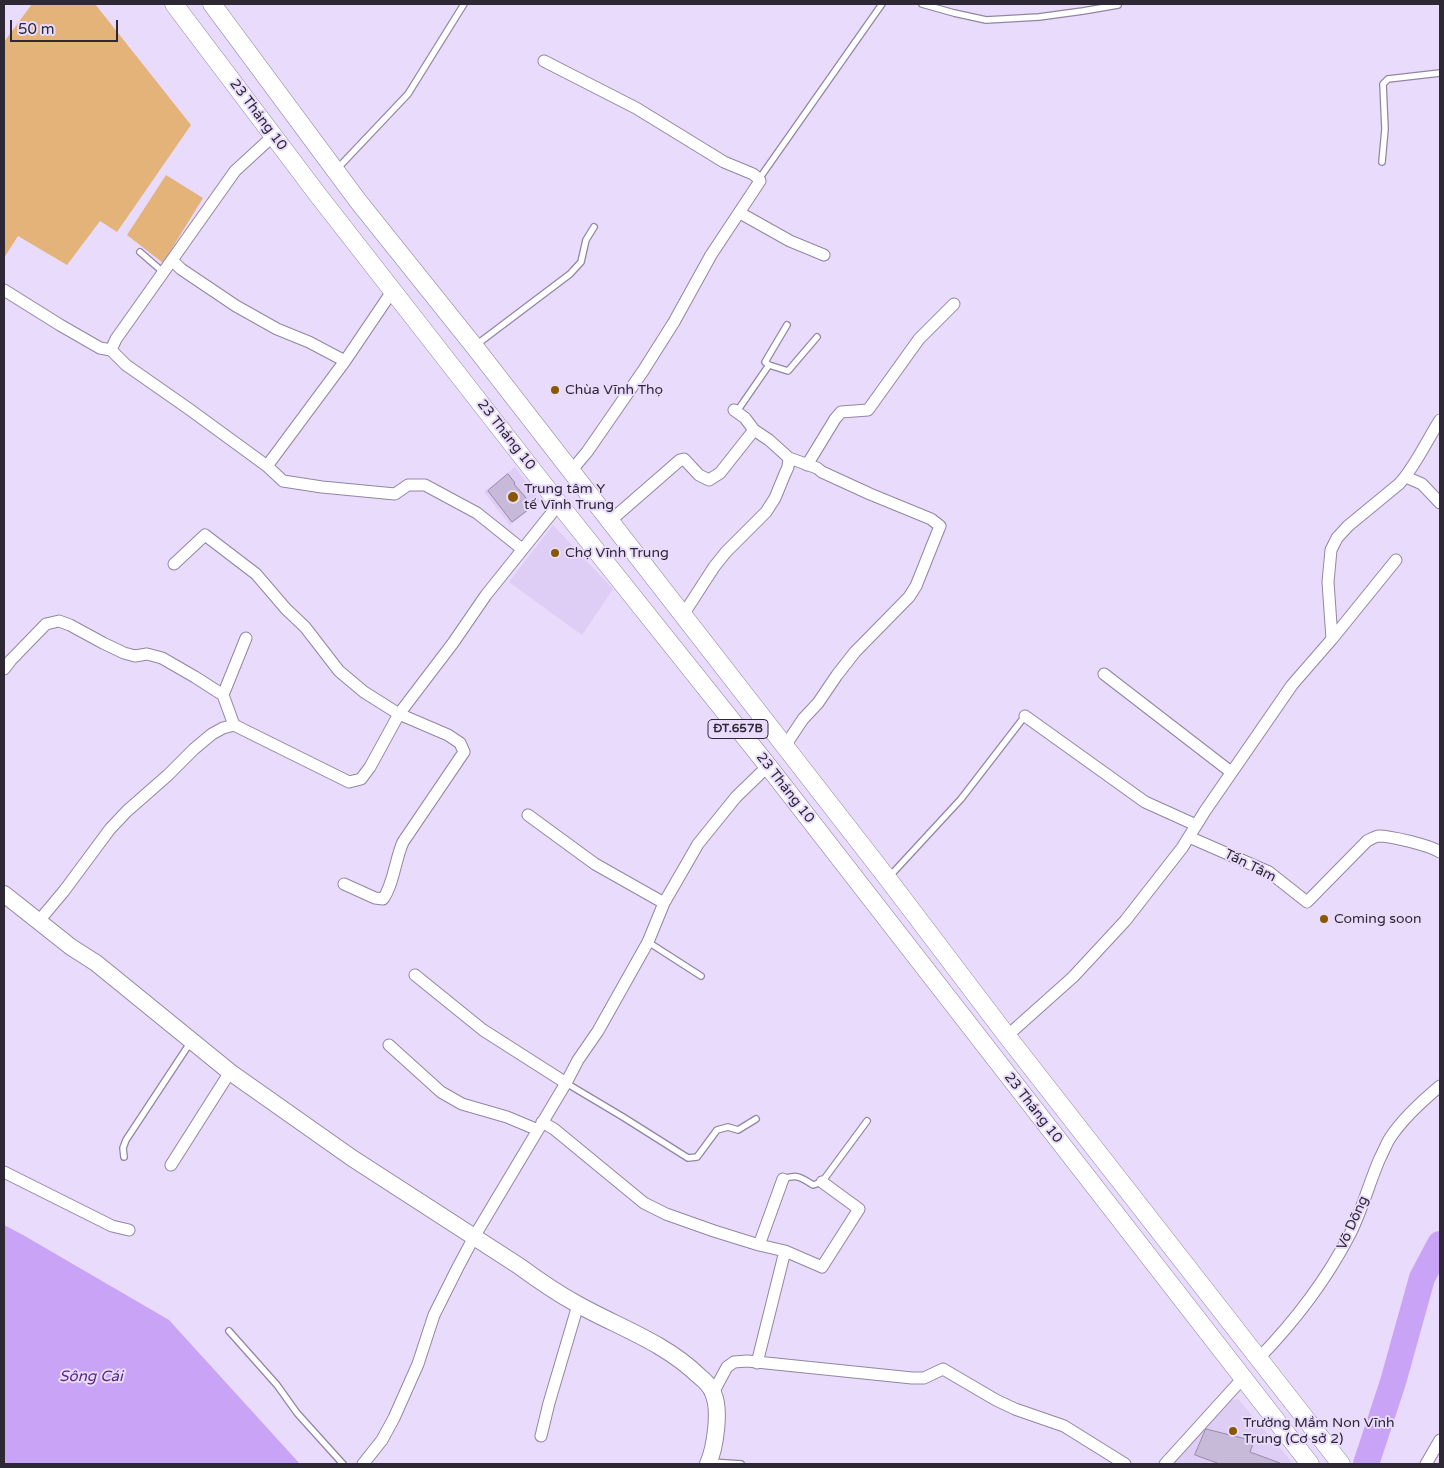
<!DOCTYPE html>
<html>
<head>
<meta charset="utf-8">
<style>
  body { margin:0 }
  #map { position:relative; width:1444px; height:1468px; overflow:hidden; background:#e9dbfc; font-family:"Varela Round",sans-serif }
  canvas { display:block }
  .frame { position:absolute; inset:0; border:5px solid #2d2834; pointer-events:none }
  .scale { position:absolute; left:10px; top:20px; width:108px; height:22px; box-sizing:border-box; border:2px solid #2d2834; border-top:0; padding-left:6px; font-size:15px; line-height:18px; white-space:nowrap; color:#2d2834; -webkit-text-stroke:4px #e9dbfc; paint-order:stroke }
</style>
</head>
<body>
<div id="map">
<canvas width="1444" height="1468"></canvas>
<div class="frame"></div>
<div class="scale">50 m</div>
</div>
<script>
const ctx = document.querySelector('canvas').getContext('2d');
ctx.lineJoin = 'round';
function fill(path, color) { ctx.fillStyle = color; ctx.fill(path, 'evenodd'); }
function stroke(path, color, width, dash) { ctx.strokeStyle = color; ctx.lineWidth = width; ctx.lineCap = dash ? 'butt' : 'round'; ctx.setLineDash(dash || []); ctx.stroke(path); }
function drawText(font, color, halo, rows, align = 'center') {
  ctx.font = font + ' "Varela Round",sans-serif'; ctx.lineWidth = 4; ctx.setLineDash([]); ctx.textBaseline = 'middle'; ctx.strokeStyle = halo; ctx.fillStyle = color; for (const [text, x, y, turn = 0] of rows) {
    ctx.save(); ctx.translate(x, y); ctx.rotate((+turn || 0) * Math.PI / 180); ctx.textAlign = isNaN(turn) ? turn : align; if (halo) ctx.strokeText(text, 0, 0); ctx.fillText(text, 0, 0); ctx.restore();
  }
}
fill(new Path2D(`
  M 515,467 L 541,501 L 510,525 L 484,492 Z
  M 553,525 L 613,589 L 582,635 L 509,582 Z
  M 1238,1399 L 1291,1461 L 1291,1464 L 1169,1464 L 1227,1401 Z`), '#decdf4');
fill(new Path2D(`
  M 32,4 L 95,4 L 191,125 L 117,232 L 100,221 L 67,265 L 18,236 L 4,258 L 4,42 Z
  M 166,175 L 203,198 L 163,263 L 127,235 Z`), '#e4b37a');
fill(new Path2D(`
  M 4,1225 L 23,1235 L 169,1320 L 300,1464 L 4,1464 Z`), '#c9a3f6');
stroke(new Path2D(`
  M 1366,1464 L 1393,1382 L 1422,1278 L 1440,1244`), '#c9a3f6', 26);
const building = new Path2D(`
  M 508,474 L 515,483 L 514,484 L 533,506 L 512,522 L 488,491 Z
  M 1206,1429 L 1254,1441 L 1250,1452 L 1280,1463 L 1280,1464 L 1220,1464 L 1195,1455 Z`);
fill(building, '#c7bad9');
stroke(building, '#988ba9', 1);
const lane = new Path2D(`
  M 922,4 L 954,13 L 986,20 L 1039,17 L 1083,11 L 1118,5
  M 1382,162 L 1385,129 L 1383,84 L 1388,79 L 1440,73
  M 337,169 L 408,94 L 464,4
  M 759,179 L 882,4
  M 140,252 L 163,272
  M 476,345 L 570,274 L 581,262 L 586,240 L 594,227
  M 769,365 L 788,371 L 817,337
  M 734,410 L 740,407 L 769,365 L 765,362 L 787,325
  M 889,877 L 961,799 L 1025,716
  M 648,942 L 701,976
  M 566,1083 L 623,1117 L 688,1158 L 697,1157 L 717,1130 L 728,1127 L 738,1130 L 756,1119
  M 124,1157 L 123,1148 L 126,1140 L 190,1043
  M 783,1179 C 797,1174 801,1177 813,1185 L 822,1182 L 867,1121
  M 229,1331 L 277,1385 L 297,1413 L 343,1464
  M 711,1462 L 741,1464`);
const street = new Path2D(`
  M 544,61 L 636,108 L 724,162 L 753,174 L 759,179 L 760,181 L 711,255 L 674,322 L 643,371 L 587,452 L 571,471
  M 273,136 L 235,171 L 116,339 L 111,350 L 126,365 L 189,409 L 267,466 L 345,361 L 393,290
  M 740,213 L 790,241 L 824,255
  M 172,260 L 181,269 L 236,306 L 277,329 L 309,342 L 345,361
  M 4,290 L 60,325 L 100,348 L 111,350
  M 734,410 L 745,418 L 754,430
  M 807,465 L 835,419 L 841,412 L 868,410 L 919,339 L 954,304
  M 267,466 L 283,481 L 322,487 L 395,494 L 408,485 L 425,485 L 477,513 L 522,549
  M 1406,477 L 1422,484 L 1440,503
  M 610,521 L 680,460 L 684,459 L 699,475 L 709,480 L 720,473 L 754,430 L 769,440 L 789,458 L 788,467 L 784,476 L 775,498 L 766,512 L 726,552 L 714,567 L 683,615
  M 174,564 L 205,535 L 256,574 L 286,609 L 305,627 L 339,671 L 364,692 L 399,714 L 448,735 L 460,743 L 464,752 L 403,842 C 395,860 394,883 383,899 L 375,898 L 344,884
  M 1332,639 L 1396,560
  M 4,669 L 11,660 L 46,624 L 59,621 L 70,625 L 103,643 L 124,653 L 135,656 L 147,654 L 162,658 L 195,677 L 223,695 L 234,725
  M 1104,674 L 1231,772
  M 223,695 L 246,638
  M 1025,716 L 1145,802 L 1196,825
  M 785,746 L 803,719 L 818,703 L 837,675 L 855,652 L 909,597 L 916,586 L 940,526 L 931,519 L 870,494 L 822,472 L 817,468 L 789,458
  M 528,815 L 595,864 L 664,903
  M 1189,837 L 1269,872 L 1307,902 L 1367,841 C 1371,839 1374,837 1378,836 C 1391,836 1429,845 1440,852
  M 38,922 L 64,891 L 110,829 L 127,811 L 168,775 L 194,749 L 212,734 L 223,728 L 234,725 L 349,782 L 361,779 L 370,767 L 399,714 L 453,643 L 486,595 L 559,504
  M 415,975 L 483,1030 L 566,1083
  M 1007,1036 L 1073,977 L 1125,921 L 1182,848 L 1205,811 L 1292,685 L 1332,639 L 1328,582 L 1331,550 L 1337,538 L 1348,526 L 1399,484 C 1415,467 1427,440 1440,420
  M 389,1045 L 441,1092 L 462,1104 L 507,1117 L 538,1130
  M 542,1122 L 554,1129 L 644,1203 L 666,1214 L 714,1231 L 759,1245 L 785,1251 L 822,1267 L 859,1209 L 822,1182
  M 171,1165 L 230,1072
  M 4,1172 L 112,1226 L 129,1230
  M 759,1245 L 783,1179
  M 1259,1358 C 1294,1322 1326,1280 1349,1236 C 1362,1211 1369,1183 1380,1158 C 1384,1151 1386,1144 1390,1138 C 1403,1118 1422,1101 1440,1086
  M 757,1363 L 785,1251
  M 713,1393 L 727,1367 L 734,1362 L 747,1361 L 912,1378 L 924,1378 L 943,1369 L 996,1400 L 1015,1409 L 1064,1426 L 1125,1464
  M 541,1436 L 549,1403 L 578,1305
  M 363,1464 L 382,1440 L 394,1418 L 418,1364 L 434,1315 L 457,1269 L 474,1237 L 566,1083 L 578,1060 L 598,1031 L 648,942 L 664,903 L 698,844 L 736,797 L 768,766
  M 1165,1464 L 1243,1378
  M 1426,1464 L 1440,1440`);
const secondary = new Path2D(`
  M 4,894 L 71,947 L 96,963 L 230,1072 L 352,1158 L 519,1266 C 538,1280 557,1293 577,1304 C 618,1327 664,1342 699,1376 C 704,1380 711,1387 713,1393 C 721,1410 715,1448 708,1464`);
const primary = new Path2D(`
  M 174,4 L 318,195 L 559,504 L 768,766 L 1310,1464
  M 212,4 L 358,201 L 474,346 L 888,879 L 1007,1036 L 1341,1464`);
stroke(lane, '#9286a3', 8);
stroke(street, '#9286a3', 13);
stroke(secondary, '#9286a3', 18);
stroke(primary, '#9286a3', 19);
stroke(lane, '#fff', 5.5);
stroke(street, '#fff', 11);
stroke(secondary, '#fff', 16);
stroke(primary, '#fff', 18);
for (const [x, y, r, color] of [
  [555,390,5,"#8a5701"],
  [513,497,6,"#8a5701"],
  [555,553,5,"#8a5701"],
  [1324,919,5,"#8a5701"],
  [1233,1431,5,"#8a5701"]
]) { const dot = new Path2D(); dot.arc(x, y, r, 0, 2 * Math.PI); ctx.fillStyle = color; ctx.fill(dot); stroke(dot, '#e9dbfc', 2); }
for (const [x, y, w] of [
  [738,729,60]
]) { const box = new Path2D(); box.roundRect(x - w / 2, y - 9.5, w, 19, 4); ctx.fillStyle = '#e9dbfc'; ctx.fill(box); stroke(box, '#2d2834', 1); }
drawText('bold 12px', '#2d2834', null, [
  ["ĐT.657B",738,729]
]);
drawText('14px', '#2d2834', '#e9dbfc', [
  ["23 Tháng 10",258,115,53],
  ["23 Tháng 10",506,435,52],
  ["23 Tháng 10",785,788,52],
  ["Tấn Tâm",1250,866,27],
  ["23 Tháng 10",1033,1108,52],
  ["Võ Dõng",1353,1223,-66]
]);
drawText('14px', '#2d2834', '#e9dbfc', [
  ["Chùa Vĩnh Thọ",565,390],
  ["Trung tâm Y",524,489],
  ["tế Vĩnh Trung",524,505],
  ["Chợ Vĩnh Trung",565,553],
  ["Coming soon",1334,919],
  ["Trường Mầm Non Vĩnh",1243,1423],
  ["Trung (Cơ sở 2)",1243,1439]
], 'left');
drawText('italic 15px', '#572584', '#e9dbfc', [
  ["Sông Cái",91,1377]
]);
</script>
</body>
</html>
